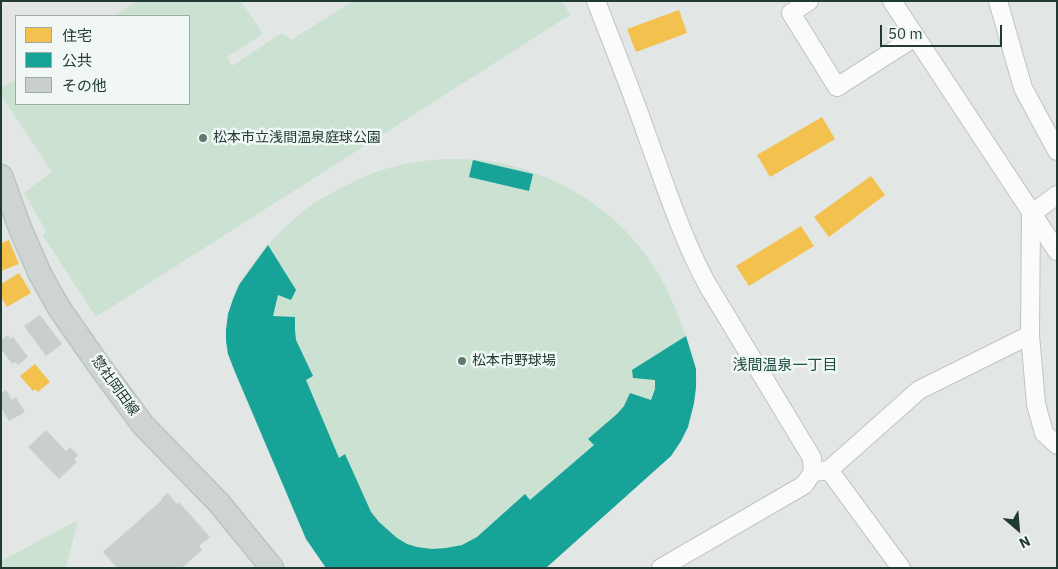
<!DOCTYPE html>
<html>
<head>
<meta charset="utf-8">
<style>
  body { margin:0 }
  #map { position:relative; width:1058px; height:569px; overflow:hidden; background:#e2e7e5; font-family:"IBM Plex Sans","Noto Sans JP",sans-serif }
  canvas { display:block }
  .frame { position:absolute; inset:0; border:2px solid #213a34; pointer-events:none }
  .legend { position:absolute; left:15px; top:15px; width:175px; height:90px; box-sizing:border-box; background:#f0f7f4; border:1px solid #9daba7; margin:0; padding:6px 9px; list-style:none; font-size:15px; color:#213a34 }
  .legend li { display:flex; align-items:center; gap:10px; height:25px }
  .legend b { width:25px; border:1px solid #9daba7 }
  .north { position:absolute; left:993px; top:504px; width:50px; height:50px; -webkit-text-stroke:4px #f0f7f4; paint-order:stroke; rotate:153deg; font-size:14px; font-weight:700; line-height:20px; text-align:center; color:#213a34 }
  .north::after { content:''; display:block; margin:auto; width:18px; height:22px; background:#213a34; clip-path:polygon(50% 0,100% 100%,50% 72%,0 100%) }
  .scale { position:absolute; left:880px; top:25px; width:122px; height:22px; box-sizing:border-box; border:2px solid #213a34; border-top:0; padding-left:6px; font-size:15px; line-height:18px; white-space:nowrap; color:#213a34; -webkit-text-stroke:4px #f0f7f4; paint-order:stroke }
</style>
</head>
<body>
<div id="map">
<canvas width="1058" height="569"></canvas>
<div class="frame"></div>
<ul class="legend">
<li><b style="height:14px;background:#f2c14e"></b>住宅</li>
<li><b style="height:14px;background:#17a398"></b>公共</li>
<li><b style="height:14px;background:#c9cfcd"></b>その他</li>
</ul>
<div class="north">N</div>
<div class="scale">50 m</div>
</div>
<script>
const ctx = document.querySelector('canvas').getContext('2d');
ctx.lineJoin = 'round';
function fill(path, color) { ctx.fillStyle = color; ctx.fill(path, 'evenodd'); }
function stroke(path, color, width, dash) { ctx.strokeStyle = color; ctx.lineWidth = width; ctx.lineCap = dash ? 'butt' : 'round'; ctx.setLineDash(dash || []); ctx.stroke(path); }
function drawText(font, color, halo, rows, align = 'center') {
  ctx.font = font + ' "IBM Plex Sans","Noto Sans JP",sans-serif'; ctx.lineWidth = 5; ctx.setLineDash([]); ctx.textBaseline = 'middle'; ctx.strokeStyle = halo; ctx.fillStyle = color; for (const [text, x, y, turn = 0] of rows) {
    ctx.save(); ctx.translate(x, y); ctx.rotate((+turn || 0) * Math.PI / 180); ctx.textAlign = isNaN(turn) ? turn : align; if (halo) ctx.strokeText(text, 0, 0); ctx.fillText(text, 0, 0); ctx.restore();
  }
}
fill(new Path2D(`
  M 137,1 L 241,1 L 263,34 L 227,57 L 232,66 L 282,33 L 291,40 L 353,1 L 562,1 L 570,15 L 96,317 L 43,236 L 46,231 L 24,193 L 52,172 L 1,95 L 1,88 L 16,79 L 16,104 L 189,104 L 189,16 L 114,16 Z
  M 446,159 C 463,159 479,159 495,162 C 551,172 611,206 644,253 C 661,275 673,300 682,326 C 687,339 694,357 696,370 C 699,401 688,430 671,456 L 546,568 L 326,568 L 306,539 L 235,372 C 231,362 226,351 226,339 C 226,324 232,298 239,284 C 257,254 288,221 317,201 C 323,197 331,194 337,190 C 351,183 364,176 379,171 C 401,164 423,160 446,159 Z
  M 78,520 L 66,568 L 1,568 L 1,561 Z`), '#cbe1d2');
fill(new Path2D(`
  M 679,10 L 687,33 L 636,52 L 627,29 Z
  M 822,117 L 835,139 L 770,177 L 757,155 Z
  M 871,176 L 885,195 L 829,237 L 814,217 Z
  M 801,226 L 814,246 L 749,286 L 736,266 Z
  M 9,240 L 19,264 L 1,271 L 1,243 Z
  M 19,273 L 31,293 L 7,307 L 1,297 L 1,284 Z
  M 35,364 L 50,382 L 38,392 L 35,389 L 33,391 L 20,376 Z`), '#f2c14e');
fill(new Path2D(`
  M 473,160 L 533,174 L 529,191 L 469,177 Z
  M 268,245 L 296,290 L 291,300 L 278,295 L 273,316 L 295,317 L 295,330 L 296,340 L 313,376 L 306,380 L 339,458 L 345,454 L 371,512 L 379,522 L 397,538 L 407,544 L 417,547 L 432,549 L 446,548 L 462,545 L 477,537 L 525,494 L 530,500 L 594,445 L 588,439 L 617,414 L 624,406 L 630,393 L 651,400 L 655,389 L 655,380 L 633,378 L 632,370 L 686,336 L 696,369 L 696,387 L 694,403 L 688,427 L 681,441 L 671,456 L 546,568 L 326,568 L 306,539 L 235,372 L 228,354 L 226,341 L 226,330 L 228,314 L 233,299 L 239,285 Z`), '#17a398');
fill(new Path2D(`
  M 40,315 L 62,344 L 46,356 L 24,326 Z
  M 8,335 L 10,339 L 13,337 L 28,357 L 18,365 L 15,362 L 12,364 L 1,349 L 1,340 Z
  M 6,390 L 12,400 L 16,397 L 25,412 L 9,421 L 1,408 L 1,393 Z
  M 46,430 L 66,451 L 70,447 L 78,455 L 74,459 L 77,462 L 59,479 L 28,447 Z
  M 168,493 L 177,504 L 179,502 L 210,537 L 199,546 L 202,550 L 182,568 L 117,568 L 103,552 L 162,500 L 161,499 Z`), '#c9cfcd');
const minor = new Path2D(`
  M 596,1 C 613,45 631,89 646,133 C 665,184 681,236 707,284 L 812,458 L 813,472 L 804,485 L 661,568
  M 809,1 L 791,13 L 837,87 L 915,37
  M 892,1 L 1057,251
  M 998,1 L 1023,88 L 1057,151
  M 1057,195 L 1031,214 L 1030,335 L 1036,404 L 1044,433 L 1057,445
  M 829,470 L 901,568
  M 813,472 L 829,470 L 919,390 L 1030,335`);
const major = new Path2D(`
  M 1,176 L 20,228 L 40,274 L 59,308 L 98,364 L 143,425 L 219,503 L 272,568`);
stroke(minor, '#bfc4c2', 20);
stroke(major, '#bcc4c1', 25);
stroke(minor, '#fbfbfb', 18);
stroke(major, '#cdd4d2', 22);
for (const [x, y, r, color] of [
  [203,138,5,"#657772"],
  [462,361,5,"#657772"]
]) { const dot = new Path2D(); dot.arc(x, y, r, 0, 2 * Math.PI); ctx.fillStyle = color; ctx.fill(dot); stroke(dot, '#f0f7f4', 2); }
drawText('14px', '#213a34', '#f0f7f4', [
  ["松本市立浅間温泉庭球公園",213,138],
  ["松本市野球場",472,361]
], 'left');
drawText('14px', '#213a34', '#f0f7f4', [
  ["惣社岡田線",115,386,54]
]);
drawText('15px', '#1d4c42', '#f0f7f4', [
  ["浅間温泉一丁目",785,366]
]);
</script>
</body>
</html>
